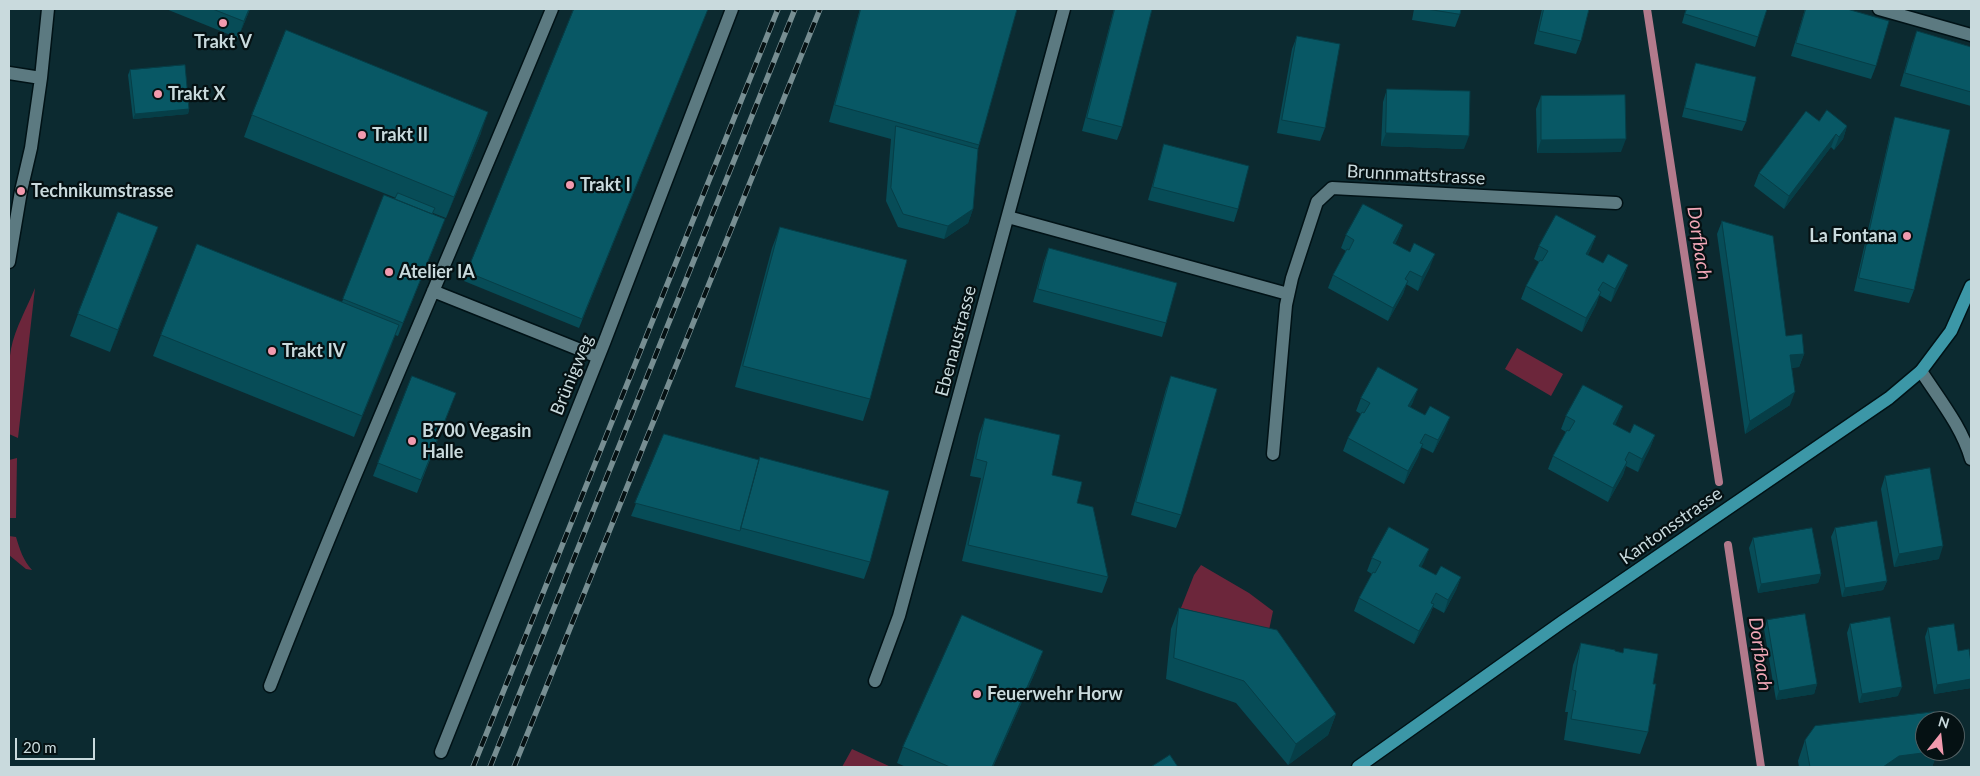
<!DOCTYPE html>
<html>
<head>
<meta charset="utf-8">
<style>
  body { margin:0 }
  #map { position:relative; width:1980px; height:776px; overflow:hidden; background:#0c2a30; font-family:Lato,sans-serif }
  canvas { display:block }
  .frame { position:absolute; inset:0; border:10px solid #c9dadd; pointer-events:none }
  .north { position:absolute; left:1915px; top:711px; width:50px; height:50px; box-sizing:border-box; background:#051113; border:1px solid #536164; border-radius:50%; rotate:16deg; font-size:14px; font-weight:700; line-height:20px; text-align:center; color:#c9dadd }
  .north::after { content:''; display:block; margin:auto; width:18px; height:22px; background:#f29aae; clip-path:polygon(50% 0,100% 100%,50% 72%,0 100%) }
  .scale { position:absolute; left:15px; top:738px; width:80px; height:22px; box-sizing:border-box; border:2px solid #c9dadd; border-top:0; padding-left:6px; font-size:15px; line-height:18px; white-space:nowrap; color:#c9dadd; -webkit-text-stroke:4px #051113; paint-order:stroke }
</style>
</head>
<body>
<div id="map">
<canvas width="1980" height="776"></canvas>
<div class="frame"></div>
<div class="north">N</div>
<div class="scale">20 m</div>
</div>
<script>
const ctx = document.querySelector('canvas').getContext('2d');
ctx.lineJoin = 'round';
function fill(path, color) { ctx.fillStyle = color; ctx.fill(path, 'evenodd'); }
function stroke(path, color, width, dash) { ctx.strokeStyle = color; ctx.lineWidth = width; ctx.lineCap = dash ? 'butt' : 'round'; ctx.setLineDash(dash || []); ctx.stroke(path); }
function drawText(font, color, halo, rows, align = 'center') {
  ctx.font = font + ' Lato,sans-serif'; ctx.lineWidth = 4.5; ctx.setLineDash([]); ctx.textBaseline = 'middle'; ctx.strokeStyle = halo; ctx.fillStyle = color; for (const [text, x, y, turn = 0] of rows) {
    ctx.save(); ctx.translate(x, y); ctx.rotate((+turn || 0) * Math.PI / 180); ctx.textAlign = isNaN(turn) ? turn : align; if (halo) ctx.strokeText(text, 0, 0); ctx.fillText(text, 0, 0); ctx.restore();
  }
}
fill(new Path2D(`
  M 35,288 L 18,438 L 9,434 C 9,406 6,376 11,349 C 15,328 27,308 35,288 Z
  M 1517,348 L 1563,374 L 1551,396 L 1505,369 Z
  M 17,458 L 16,518 L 9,518 L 9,460 Z
  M 9,536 L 16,537 C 20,550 23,560 32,570 L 26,569 L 9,555 Z
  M 1201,565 L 1249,593 L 1273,611 L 1269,630 L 1181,608 L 1194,575 Z
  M 852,749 L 891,767 L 842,767 Z`), '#6c263b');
stroke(new Path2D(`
  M 1647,9 L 1719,482
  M 1728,545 L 1761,767`), '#b37a8c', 8);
const minor = new Path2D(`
  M 1879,9 L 1971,35
  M 9,73 L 41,78
  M 1008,217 L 1288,294
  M 9,262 L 21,191 L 31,148 L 41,78 L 48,9
  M 433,291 L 598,357
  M 1921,371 C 1939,399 1962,427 1971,459
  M 1273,454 L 1286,305 L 1292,278 L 1317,202 L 1332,188 L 1616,203
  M 875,681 L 899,616 L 1064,9
  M 270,686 C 359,458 459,235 552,9
  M 441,752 L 604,343 L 732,9`);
const major = new Path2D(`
  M 1358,767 L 1562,622 L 1889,398 L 1921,371 L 1951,331 L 1971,286`);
stroke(minor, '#001216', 15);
stroke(major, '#001216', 15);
stroke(minor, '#5c7a81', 12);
stroke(major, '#3c97a7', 12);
const rail = new Path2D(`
  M 473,767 L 778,9
  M 490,767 L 795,9
  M 514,767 L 820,9`);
stroke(rail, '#778e92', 5.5);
stroke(rail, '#051113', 4, [11]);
fill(new Path2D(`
  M 166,9 L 250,9 L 238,38 Z
  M 708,9 L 579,328 L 464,281 L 467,272 Z
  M 860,9 L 1017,9 L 978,149 L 973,209 L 968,223 L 944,239 L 898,227 L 886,201 L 891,139 L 829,122 Z
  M 1114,9 L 1152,9 L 1122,127 L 1117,140 L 1082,131 Z
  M 1414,9 L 1461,9 L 1460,14 L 1455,27 L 1412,20 Z
  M 1542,9 L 1589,9 L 1581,41 L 1576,54 L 1534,44 Z
  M 1686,9 L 1767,9 L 1755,47 L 1682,23 Z
  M 1805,9 L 1847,9 L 1876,66 L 1871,79 L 1791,56 Z
  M 1917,31 L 1971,47 L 1971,106 L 1900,86 L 1912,44 Z
  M 1297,36 L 1325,128 L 1320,141 L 1277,133 L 1292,49 Z
  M 1696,63 L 1746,122 L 1742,131 L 1682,117 L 1693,72 Z
  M 130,70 L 189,109 L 188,114 L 133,119 L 128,75 Z
  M 1387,89 L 1464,149 L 1381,146 L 1383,102 Z
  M 1541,96 L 1621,152 L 1537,153 L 1536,109 Z
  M 252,115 L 481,133 L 446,218 L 433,213 L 433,214 L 440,232 L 398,336 L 395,335 L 354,437 L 153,356 L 161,335 L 342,302 L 384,195 L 395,199 L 396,198 L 244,137 Z
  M 1895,117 L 1914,290 L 1909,303 L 1854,291 L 1891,130 Z
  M 1819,121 L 1847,126 L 1843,139 L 1834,150 L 1831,147 L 1784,209 L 1754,186 L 1759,173 Z
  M 1164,144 L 1238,209 L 1234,222 L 1148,200 L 1160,157 Z
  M 1722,221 L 1786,336 L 1804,354 L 1799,367 L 1791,368 L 1790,405 L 1745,434 L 1717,234 Z
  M 1403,225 L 1398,238 L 1395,244 L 1430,267 L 1418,291 L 1406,284 L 1403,294 L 1388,321 L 1328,288 L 1333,275 L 1346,251 L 1341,248 L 1346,235 Z
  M 780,227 L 870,399 L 863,421 L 735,387 L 772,248 Z
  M 1596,236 L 1588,255 L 1603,263 L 1628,265 L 1623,278 L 1611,302 L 1599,295 L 1596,305 L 1582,332 L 1521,299 L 1526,286 L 1539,262 L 1534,259 L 1539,246 Z
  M 1049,248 L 1166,323 L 1162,337 L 1033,302 L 1044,261 Z
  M 150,249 L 110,352 L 70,336 L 78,314 Z
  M 1171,376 L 1181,515 L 1176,528 L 1131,515 L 1166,389 Z
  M 1361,398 L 1413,402 L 1410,407 L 1445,430 L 1433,453 L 1421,447 L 1418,457 L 1404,484 L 1343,451 L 1348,438 L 1361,414 L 1356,411 Z
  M 451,406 L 417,493 L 373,476 L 378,463 Z
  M 1623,406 L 1615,425 L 1630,433 L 1655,435 L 1650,448 L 1638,472 L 1626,466 L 1623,475 L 1608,502 L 1548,469 L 1553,456 L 1566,432 L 1561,429 L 1566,416 Z
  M 985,418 L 1052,475 L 1077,503 L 1108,577 L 1102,593 L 962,561 L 981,478 L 970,476 L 979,434 Z
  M 664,434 L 870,562 L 864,579 L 631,516 Z
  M 1885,476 L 1939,559 L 1894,567 L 1881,489 Z
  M 1835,528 L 1887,581 L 1883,590 L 1842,597 L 1831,537 Z
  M 1753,538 L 1821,574 L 1818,583 L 1758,593 L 1749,548 Z
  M 1429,549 L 1421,567 L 1436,575 L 1461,577 L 1456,590 L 1444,613 L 1433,607 L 1429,617 L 1414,644 L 1354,611 L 1359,598 L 1372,574 L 1367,571 L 1372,558 Z
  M 1179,608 L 1336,714 L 1328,735 L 1288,765 L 1236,703 L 1166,679 L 1171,629 Z
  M 1767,620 L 1817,684 L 1814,694 L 1776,700 L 1764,629 Z
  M 1850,624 L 1898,696 L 1859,703 L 1847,633 Z
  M 1928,628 L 1958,651 L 1971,663 L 1971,688 L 1934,694 L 1925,637 Z
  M 1581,643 L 1623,653 L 1624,648 L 1653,684 L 1648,732 L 1640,754 L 1564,740 L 1568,712 L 1565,712 L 1573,665 Z
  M 1037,668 L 993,767 L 906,767 L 897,763 L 903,747 Z
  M 1805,740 L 1938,751 L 1932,767 L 1799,767 L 1798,761 Z`), '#074c57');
fill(new Path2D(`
  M 249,9 L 250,9 L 238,38 L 244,21 Z
  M 189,109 L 188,114 L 133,119 L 135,114 Z
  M 488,112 L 481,133 L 446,218 L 454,197 Z
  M 1847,126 L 1843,139 L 1834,150 L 1839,137 Z
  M 1386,133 L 1469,136 L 1464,149 L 1381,146 Z
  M 1836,134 L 1831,147 L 1784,209 L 1789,196 Z
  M 1626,139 L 1621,152 L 1537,153 L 1541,140 Z
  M 973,209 L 968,223 L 944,239 L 948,226 Z
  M 445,219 L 440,232 L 398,336 L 403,323 Z
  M 1403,225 L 1398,238 L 1388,256 L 1393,243 Z
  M 158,227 L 150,249 L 110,352 L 118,330 Z
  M 1596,236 L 1591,249 L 1582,267 L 1586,254 Z
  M 1435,254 L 1430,267 L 1418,291 L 1422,277 Z
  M 1628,265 L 1623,278 L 1611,302 L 1615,289 Z
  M 1408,281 L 1403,294 L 1388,321 L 1393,308 Z
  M 1601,292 L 1596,305 L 1582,332 L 1586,318 Z
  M 399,325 L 391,347 L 354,437 L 362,416 Z
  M 1804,354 L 1799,367 L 1785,368 L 1790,355 Z
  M 1418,389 L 1413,402 L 1404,419 L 1408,406 Z
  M 1795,392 L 1790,405 L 1745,434 L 1750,421 Z
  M 1623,406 L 1618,419 L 1609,437 L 1613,424 Z
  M 1450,417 L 1445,430 L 1433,453 L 1438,440 Z
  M 1655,435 L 1650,448 L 1638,472 L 1642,459 Z
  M 1423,444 L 1418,457 L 1404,484 L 1408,471 Z
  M 1627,462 L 1623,475 L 1608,502 L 1613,488 Z
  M 1943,546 L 1939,559 L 1894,567 L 1899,554 Z
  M 1429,549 L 1424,562 L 1415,579 L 1419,566 Z
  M 1821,574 L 1818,583 L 1758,593 L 1761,584 Z
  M 1461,577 L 1456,590 L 1444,613 L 1448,600 Z
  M 1887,581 L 1883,590 L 1842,597 L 1845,588 Z
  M 1434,604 L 1429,617 L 1414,644 L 1419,631 Z
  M 1043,651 L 1037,668 L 993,767 L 992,767 Z
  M 1971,679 L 1971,688 L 1934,694 L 1937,685 Z
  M 1817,684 L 1814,694 L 1776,700 L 1779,691 Z
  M 1902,687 L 1898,696 L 1859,703 L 1862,694 Z
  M 1336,714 L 1328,735 L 1288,765 L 1296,744 Z
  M 1938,751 L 1932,767 L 1883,767 L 1899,756 Z`), '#063e47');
const building = new Path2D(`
  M 213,9 L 249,9 L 244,21 Z
  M 574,9 L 708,9 L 582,319 L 467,272 Z
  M 861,9 L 1017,9 L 979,145 L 835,105 Z
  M 1115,9 L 1152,9 L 1122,127 L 1087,118 Z
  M 1427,9 L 1461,9 L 1460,14 Z
  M 1544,9 L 1589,9 L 1581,41 L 1539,31 Z
  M 1687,9 L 1767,9 L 1758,37 L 1685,14 Z
  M 1806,9 L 1847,9 L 1889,21 L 1876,66 L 1796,43 Z
  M 286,30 L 488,112 L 454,197 L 252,115 Z
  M 1917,31 L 1971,47 L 1971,92 L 1905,73 Z
  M 1297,36 L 1340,44 L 1325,128 L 1282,120 Z
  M 1696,63 L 1756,77 L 1746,122 L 1685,108 Z
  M 185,65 L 189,109 L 135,114 L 130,70 Z
  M 1387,89 L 1470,91 L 1469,136 L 1386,133 Z
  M 1625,95 L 1626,139 L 1541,140 L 1541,96 Z
  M 1827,110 L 1847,126 L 1839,137 L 1836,134 L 1789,196 L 1759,173 L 1806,111 L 1819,121 Z
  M 1895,117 L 1950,130 L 1914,290 L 1859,278 Z
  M 896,126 L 978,149 L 973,209 L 948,226 L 903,214 L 891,188 Z
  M 1164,144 L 1249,166 L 1238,209 L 1153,187 Z
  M 398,193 L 435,208 L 432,214 L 395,199 Z
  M 384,195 L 445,219 L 403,323 L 343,299 Z
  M 1363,204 L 1403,225 L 1393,243 L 1410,252 L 1414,243 L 1435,254 L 1422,277 L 1410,271 L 1405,279 L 1408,281 L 1393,308 L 1333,275 L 1347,249 L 1349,250 L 1354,240 L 1346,235 Z
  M 118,212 L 158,227 L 118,330 L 78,314 Z
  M 1556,215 L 1596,236 L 1586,254 L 1603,263 L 1608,254 L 1628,265 L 1615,289 L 1603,282 L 1598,290 L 1601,292 L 1586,318 L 1526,286 L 1540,260 L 1542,261 L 1548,251 L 1539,246 Z
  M 1722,221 L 1773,236 L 1786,336 L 1802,334 L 1804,354 L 1790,355 L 1795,392 L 1750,421 Z
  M 780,227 L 907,260 L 870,399 L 743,366 Z
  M 197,244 L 399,325 L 362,416 L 161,335 Z
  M 1049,248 L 1177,283 L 1166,323 L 1038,289 Z
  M 1378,367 L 1418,389 L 1408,406 L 1425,415 L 1430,406 L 1450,417 L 1438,440 L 1425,434 L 1420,443 L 1423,444 L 1408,471 L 1348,438 L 1362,412 L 1364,413 L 1370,403 L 1361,398 Z
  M 412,376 L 456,393 L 421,480 L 378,463 Z
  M 1171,376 L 1217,389 L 1181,515 L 1136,502 Z
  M 1583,385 L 1623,406 L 1613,424 L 1630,433 L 1634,424 L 1655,435 L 1642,459 L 1629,452 L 1625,460 L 1627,462 L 1613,488 L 1553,456 L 1567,430 L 1569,431 L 1575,421 L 1566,416 Z
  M 985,418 L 1060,435 L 1052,475 L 1082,482 L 1077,503 L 1093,507 L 1108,577 L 968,545 L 987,462 L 976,459 Z
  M 664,434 L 759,460 L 740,531 L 635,503 Z
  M 760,457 L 889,491 L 870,562 L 741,528 Z
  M 1930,468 L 1943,546 L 1899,554 L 1885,476 Z
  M 1877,521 L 1887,581 L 1845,588 L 1835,528 Z
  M 1389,527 L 1429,549 L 1419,566 L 1436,575 L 1441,566 L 1461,577 L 1448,600 L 1436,593 L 1431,603 L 1434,604 L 1419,631 L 1359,598 L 1373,572 L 1375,573 L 1381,562 L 1372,558 Z
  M 1812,528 L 1821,574 L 1761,584 L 1753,538 Z
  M 1179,608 L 1277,630 L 1336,714 L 1296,744 L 1244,681 L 1174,658 Z
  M 1805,614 L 1817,684 L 1779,691 L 1767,620 Z
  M 962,615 L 1043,651 L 992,767 L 950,767 L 903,747 Z
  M 1890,617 L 1902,687 L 1862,694 L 1850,624 Z
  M 1954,624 L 1958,651 L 1969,649 L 1971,663 L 1971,679 L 1937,685 L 1928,628 Z
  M 1581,643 L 1615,650 L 1615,651 L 1623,653 L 1624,648 L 1658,654 L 1653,684 L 1656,684 L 1648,732 L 1571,719 L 1576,691 L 1573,690 Z
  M 1934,712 L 1935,721 L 1925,721 L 1925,751 L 1938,751 L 1899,756 L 1883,767 L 1810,767 L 1805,740 L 1815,726 Z
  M 1170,755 L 1178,767 L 1151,767 Z`);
fill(building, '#085865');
stroke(building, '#063e47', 1);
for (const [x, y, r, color] of [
  [223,23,5,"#f29aae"],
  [158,94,5,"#f29aae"],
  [362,135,5,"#f29aae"],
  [570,185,5,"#f29aae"],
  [21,191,5,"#f29aae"],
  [1907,236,5,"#f29aae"],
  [389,272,5,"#f29aae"],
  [272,351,5,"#f29aae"],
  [412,441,5,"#f29aae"],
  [977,694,5,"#f29aae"]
]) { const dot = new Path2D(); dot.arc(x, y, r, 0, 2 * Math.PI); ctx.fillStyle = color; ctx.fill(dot); stroke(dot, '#051113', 2); }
drawText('bold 18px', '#c9dadd', '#051113', [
  ["Trakt V",223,42,"center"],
  ["Trakt X",168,94],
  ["Trakt II",372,135],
  ["Trakt I",580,185],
  ["Technikumstrasse",31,191],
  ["La Fontana",1897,236,"right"],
  ["Atelier IA",399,272],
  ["Trakt IV",282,351],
  ["B700 Vegasin",422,431],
  ["Halle",422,452],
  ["Feuerwehr Horw",987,694]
], 'left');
drawText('18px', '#c9dadd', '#051113', [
  ["Brunnmattstrasse",1416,175,3],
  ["Ebenaustrasse",956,341,-75],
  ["Brünigweg",572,375,-68],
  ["Kantonsstrasse",1671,526,-35]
]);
drawText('italic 19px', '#f1a7b7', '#051113', [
  ["Dorfbach",1699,243,81],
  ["Dorfbach",1760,654,82]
]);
</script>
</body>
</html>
